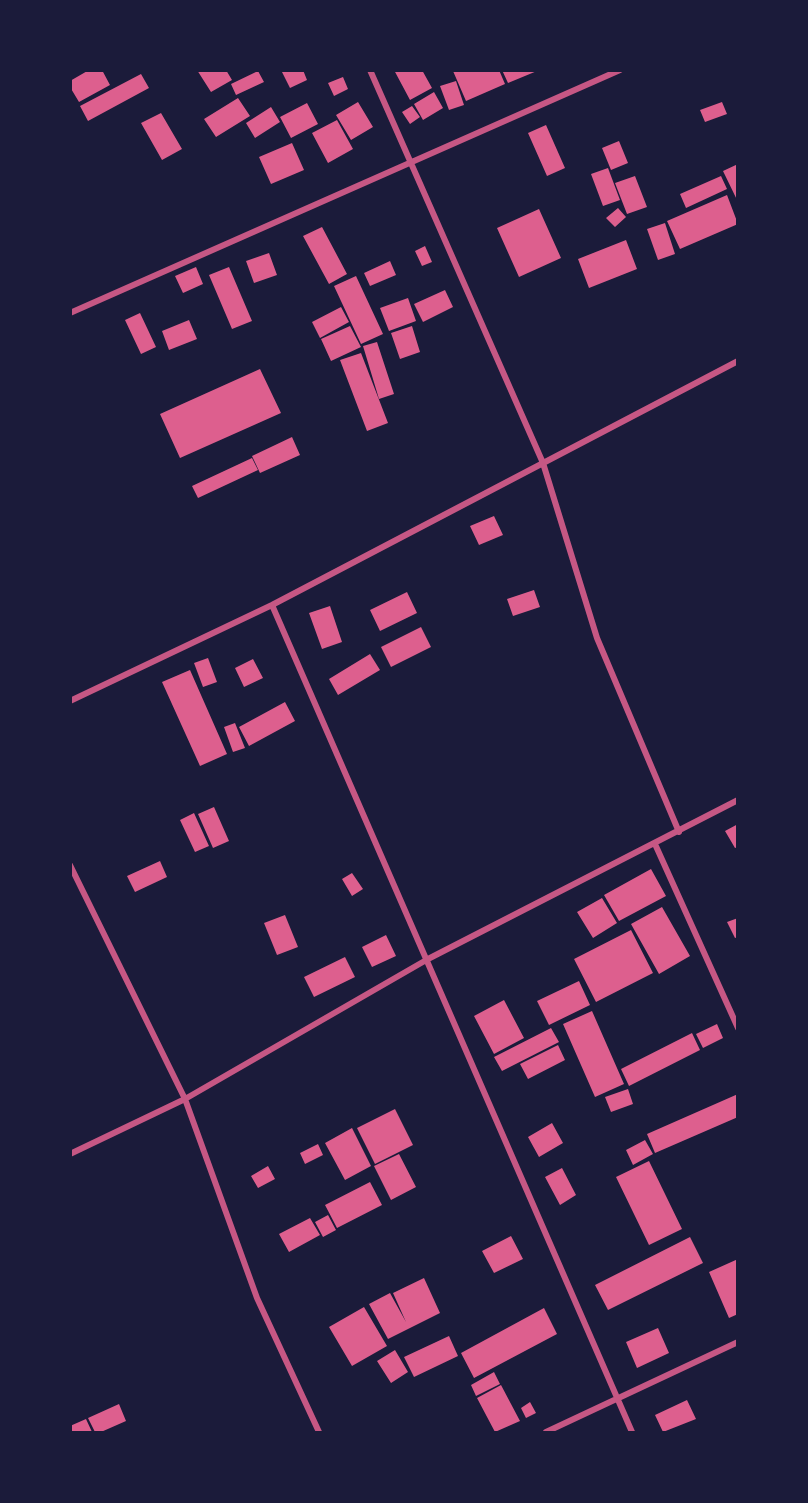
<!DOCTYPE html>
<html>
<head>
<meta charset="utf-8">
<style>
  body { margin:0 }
  #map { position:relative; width:808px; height:1503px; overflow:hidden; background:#1b1b3a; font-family:"Fira Sans Condensed",sans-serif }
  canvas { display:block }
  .frame { position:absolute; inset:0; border:72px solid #1b1b3a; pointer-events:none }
</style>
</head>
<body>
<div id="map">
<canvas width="808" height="1503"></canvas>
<div class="frame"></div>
</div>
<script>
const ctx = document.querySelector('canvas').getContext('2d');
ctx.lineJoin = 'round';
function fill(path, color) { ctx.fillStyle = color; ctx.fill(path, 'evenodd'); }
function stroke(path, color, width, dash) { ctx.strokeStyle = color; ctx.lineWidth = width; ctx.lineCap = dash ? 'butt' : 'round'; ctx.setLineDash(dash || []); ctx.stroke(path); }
fill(new Path2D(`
  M 89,70 L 102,70 L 110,85 L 79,102 L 70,87 L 70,81 Z
  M 197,70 L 226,70 L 232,80 L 211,92 Z
  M 281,70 L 303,70 L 307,80 L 290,88 Z
  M 394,70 L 422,70 L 432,88 L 410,100 Z
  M 499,70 L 505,84 L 466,101 L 453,71 Z
  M 502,70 L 537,70 L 537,71 L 508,83 Z
  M 258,71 L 264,82 L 236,95 L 231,84 Z
  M 141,74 L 149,88 L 88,121 L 80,106 Z
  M 343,77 L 348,89 L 334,96 L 328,83 Z
  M 456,81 L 464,105 L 449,110 L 440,86 Z
  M 434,92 L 443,108 L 423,120 L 414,104 Z
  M 238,98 L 250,116 L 216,137 L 204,119 Z
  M 358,102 L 373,127 L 351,140 L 336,115 Z
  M 722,102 L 727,114 L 705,122 L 700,110 Z
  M 307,103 L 318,124 L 291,138 L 280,117 Z
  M 412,106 L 420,117 L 410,124 L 402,112 Z
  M 271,107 L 280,122 L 255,138 L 246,123 Z
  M 161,113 L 182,149 L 162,160 L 141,123 Z
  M 337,120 L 353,149 L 328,163 L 312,133 Z
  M 546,125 L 565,168 L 547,176 L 528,133 Z
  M 619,141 L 628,163 L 611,170 L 602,148 Z
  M 292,143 L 304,170 L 271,184 L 259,157 Z
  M 738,164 L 738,202 L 723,171 Z
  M 608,168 L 620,200 L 603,206 L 591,174 Z
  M 635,176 L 647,207 L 627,214 L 615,183 Z
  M 721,176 L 727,189 L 686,208 L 680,194 Z
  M 727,195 L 738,224 L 680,249 L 667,221 Z
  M 618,208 L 626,217 L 615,227 L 606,218 Z
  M 539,209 L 561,258 L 519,277 L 497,228 Z
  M 665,223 L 675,254 L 658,260 L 647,229 Z
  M 322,227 L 347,274 L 329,284 L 303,236 Z
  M 626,240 L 637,269 L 589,288 L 578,259 Z
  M 425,246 L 432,262 L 422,266 L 415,251 Z
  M 269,253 L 277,275 L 254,283 L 246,261 Z
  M 390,261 L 396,275 L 370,286 L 364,273 Z
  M 196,267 L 203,284 L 183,293 L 175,276 Z
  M 229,267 L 252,321 L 232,329 L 209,275 Z
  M 356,276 L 383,334 L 361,344 L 334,286 Z
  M 445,290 L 453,307 L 423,322 L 414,304 Z
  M 408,298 L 416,321 L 389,331 L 380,308 Z
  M 341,307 L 349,322 L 320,338 L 312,322 Z
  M 140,313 L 156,347 L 141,354 L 125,320 Z
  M 189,320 L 197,339 L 169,350 L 162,331 Z
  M 350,326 L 361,347 L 331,361 L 321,339 Z
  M 412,326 L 420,352 L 400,359 L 391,333 Z
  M 377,342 L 394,394 L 379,399 L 363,346 Z
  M 361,353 L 388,423 L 367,431 L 340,360 Z
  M 260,369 L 281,413 L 180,458 L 160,414 Z
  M 292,437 L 300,455 L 260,473 L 252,456 Z
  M 252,458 L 258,470 L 198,498 L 192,486 Z
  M 494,516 L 503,535 L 479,545 L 470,526 Z
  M 534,590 L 540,607 L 513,616 L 507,599 Z
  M 407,592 L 417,613 L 380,631 L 370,610 Z
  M 330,606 L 342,642 L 322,649 L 309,613 Z
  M 421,627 L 431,647 L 391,667 L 381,647 Z
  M 370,654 L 380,670 L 338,695 L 329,679 Z
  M 208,658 L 217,682 L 203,687 L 194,663 Z
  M 253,659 L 263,678 L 244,687 L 235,668 Z
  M 190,670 L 227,754 L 200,766 L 162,682 Z
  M 285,702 L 295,721 L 249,746 L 239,727 Z
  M 235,723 L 245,748 L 233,752 L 224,727 Z
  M 214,807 L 229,841 L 213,848 L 198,814 Z
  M 194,813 L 209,846 L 195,852 L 180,820 Z
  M 738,824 L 738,847 L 735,848 L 725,831 Z
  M 160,861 L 167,877 L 135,892 L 127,876 Z
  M 651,869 L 666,896 L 619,921 L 604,895 Z
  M 352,873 L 363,889 L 352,896 L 342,879 Z
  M 602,898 L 617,923 L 593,938 L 577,912 Z
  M 662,907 L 690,956 L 659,974 L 631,924 Z
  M 285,915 L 298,947 L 277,955 L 264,923 Z
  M 738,918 L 738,937 L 735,938 L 727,922 Z
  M 631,930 L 653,973 L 596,1002 L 574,959 Z
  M 386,935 L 396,956 L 372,967 L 362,947 Z
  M 345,957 L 355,977 L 314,997 L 304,977 Z
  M 579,981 L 590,1005 L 549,1025 L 537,1001 Z
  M 504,1000 L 524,1038 L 494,1054 L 474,1016 Z
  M 592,1011 L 624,1084 L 595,1097 L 563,1024 Z
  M 717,1024 L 723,1038 L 703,1048 L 696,1034 Z
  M 551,1028 L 559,1042 L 502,1071 L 494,1057 Z
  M 692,1033 L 700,1050 L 629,1086 L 621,1069 Z
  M 558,1045 L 565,1060 L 528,1079 L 520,1064 Z
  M 628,1089 L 633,1104 L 611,1112 L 605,1097 Z
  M 738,1094 L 738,1117 L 655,1153 L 647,1134 Z
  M 395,1109 L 413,1145 L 375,1164 L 357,1128 Z
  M 552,1123 L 563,1143 L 539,1157 L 528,1137 Z
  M 352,1128 L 371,1166 L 345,1180 L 325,1143 Z
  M 645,1140 L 653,1154 L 633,1165 L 626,1150 Z
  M 318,1144 L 323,1155 L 305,1164 L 300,1153 Z
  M 399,1154 L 416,1187 L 391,1200 L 374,1166 Z
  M 649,1161 L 682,1229 L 649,1245 L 616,1177 Z
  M 268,1166 L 275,1179 L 258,1188 L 251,1176 Z
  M 562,1168 L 576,1195 L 560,1205 L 545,1177 Z
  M 370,1182 L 382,1205 L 337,1228 L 325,1205 Z
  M 328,1215 L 336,1230 L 323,1237 L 315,1222 Z
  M 310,1218 L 320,1235 L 289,1252 L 279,1234 Z
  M 511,1236 L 523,1259 L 494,1273 L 482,1251 Z
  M 690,1237 L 703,1263 L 608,1310 L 595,1285 Z
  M 738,1259 L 738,1314 L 729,1318 L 709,1272 Z
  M 424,1278 L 440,1313 L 388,1339 L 369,1304 L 390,1293 L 406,1322 L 393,1293 Z
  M 364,1307 L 387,1346 L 352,1366 L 329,1327 Z
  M 544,1308 L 557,1334 L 474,1378 L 461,1353 Z
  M 658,1328 L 669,1353 L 637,1368 L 626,1342 Z
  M 449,1336 L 458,1356 L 414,1377 L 404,1357 Z
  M 395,1350 L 408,1372 L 391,1383 L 377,1361 Z
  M 494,1372 L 500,1384 L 476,1396 L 471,1385 Z
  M 501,1385 L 520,1421 L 495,1432 L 477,1398 Z
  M 687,1400 L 696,1419 L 663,1432 L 655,1415 Z
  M 530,1402 L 536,1413 L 526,1418 L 521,1408 Z
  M 119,1404 L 126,1421 L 101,1432 L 95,1432 L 88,1418 Z
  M 86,1419 L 92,1432 L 70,1432 L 70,1426 Z`), '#dd5f8e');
stroke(new Path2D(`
  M 370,70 L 543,463 L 597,638 L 679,832
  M 70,313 L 620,70
  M 272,605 L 632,1432
  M 70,701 L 272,605 L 738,361
  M 655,844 L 738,1028
  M 70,865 L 185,1099 L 257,1298 L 319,1432
  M 70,1154 L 185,1099 L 428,959 L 738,800
  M 546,1432 L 738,1342`), '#c65784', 6);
</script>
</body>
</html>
